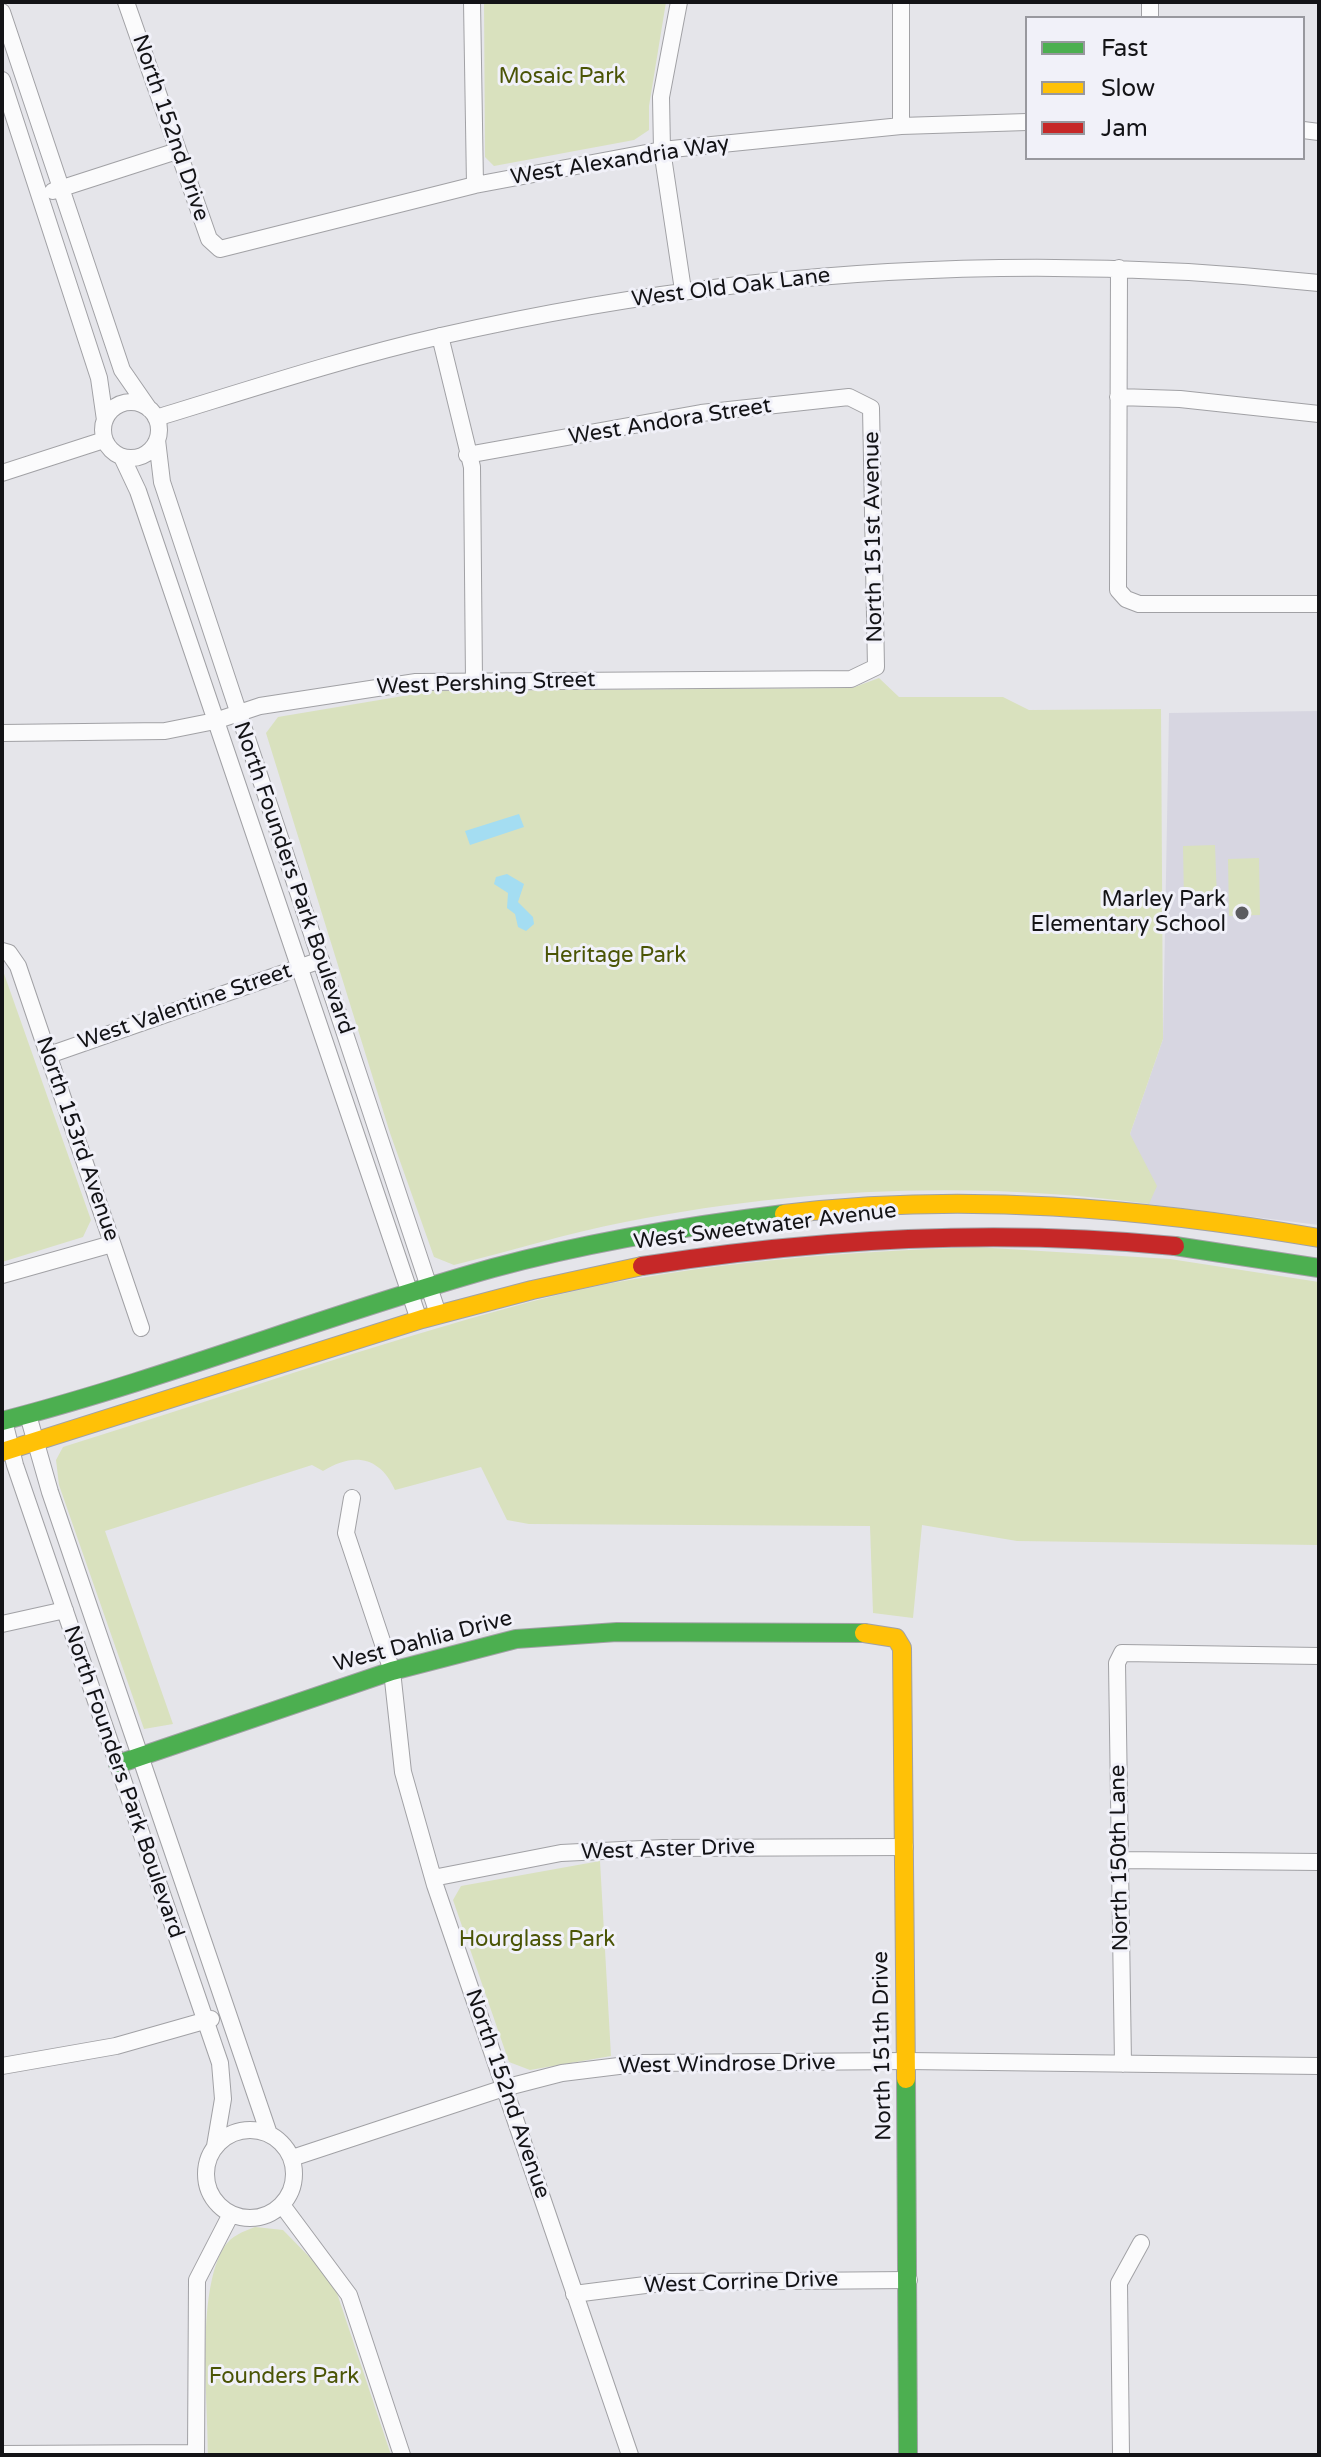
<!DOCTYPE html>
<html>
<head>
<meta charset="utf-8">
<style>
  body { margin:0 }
  #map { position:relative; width:1321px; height:2457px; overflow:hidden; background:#e5e5ea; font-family:"Varela Round",sans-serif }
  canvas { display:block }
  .frame { position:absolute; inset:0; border:4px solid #131316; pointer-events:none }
  .legend { position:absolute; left:1025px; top:16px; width:280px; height:144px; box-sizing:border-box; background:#f1f1f9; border:2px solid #98989e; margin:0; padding:10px 14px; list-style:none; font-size:24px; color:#131316 }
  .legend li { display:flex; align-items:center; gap:16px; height:40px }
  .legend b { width:40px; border:2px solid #98989e }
</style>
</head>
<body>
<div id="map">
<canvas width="1321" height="2457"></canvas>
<div class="frame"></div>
<ul class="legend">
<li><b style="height:10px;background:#4caf50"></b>Fast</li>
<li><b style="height:10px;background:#ffc107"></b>Slow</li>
<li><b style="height:10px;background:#c62828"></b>Jam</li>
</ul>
</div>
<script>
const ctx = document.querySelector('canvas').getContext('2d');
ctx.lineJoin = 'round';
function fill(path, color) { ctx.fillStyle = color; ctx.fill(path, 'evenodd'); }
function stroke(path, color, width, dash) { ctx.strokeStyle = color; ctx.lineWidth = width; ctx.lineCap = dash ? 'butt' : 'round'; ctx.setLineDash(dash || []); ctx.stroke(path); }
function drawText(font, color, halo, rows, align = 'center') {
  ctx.font = font + ' "Varela Round",sans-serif'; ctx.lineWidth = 6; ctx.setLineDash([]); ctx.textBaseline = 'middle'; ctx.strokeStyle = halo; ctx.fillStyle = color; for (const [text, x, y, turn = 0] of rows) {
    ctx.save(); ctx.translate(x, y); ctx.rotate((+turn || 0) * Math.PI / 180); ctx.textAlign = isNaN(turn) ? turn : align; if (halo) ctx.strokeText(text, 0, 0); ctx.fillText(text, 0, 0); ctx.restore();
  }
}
fill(new Path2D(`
  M 1319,711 L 1319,1225 L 1149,1204 L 1130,1134 L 1163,1039 L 1169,713 Z`), '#d7d6e1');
fill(new Path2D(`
  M 484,2 L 666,2 L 649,106 L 649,130 L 634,140 L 494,166 L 485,157 Z
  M 879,678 L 899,697 L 1003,697 L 1029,710 L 1161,709 L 1163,1039 L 1130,1134 L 1157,1186 L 1149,1204 C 976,1180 796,1188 625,1222 C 567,1233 511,1251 454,1265 L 434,1257 L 390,1133 L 266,733 L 278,717 L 433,691 L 852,688 Z
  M 1215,845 L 1217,900 L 1184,901 L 1183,846 Z
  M 1259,858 L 1260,915 L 1229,916 L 1228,859 Z
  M 2,968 L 91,1220 L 83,1237 L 2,1262 Z
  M 976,1247 L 1170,1259 L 1319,1282 L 1319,1545 L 1017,1541 L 922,1525 L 913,1618 L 873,1613 L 870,1526 L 529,1524 L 507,1520 L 481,1467 L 395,1490 C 380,1456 353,1452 323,1471 L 312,1465 L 105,1531 L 173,1724 L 144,1729 L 59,1485 L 56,1460 L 63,1447 C 217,1399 370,1345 526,1303 C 671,1264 826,1253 976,1247 Z
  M 600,1861 L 611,2056 L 530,2070 L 509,2062 L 453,1900 L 461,1886 Z
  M 255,2227 L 283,2230 L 333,2281 L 391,2455 L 208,2455 C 208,2399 196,2293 224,2247 C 232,2235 243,2232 255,2227 Z`), '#d9e1be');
fill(new Path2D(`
  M 519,814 L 524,827 L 470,845 L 465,831 Z
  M 507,874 L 524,884 L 518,902 L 533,917 L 534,924 L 526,931 L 518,927 L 515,914 L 507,908 L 508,893 L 494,884 L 496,877 Z`), '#a4ddf2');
const street = new Path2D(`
  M 126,2 L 209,239 L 220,249 L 475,185 L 662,150 L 901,126 L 1027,122
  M 472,2 L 475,185
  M 679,2 L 661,97 L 662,150 L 683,290
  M 1150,2 L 1150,18
  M 2,12 L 122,370 L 149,409
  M 2,80 L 99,378 L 105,420
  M 901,126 L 901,2
  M 1303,130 L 1319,132
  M 53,191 L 177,151
  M 1119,268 L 1118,590 L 1126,599 L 1139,604 L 1319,604
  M 440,336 L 472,467 L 474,681
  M 1118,397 L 1180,399 L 1319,414
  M103 430a28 28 0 1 1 56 0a28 28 0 1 1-56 0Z
  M 156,418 C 251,389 345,358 441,336 C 729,270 1025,251 1319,283
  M 157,440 L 162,482 L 438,1314
  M 122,457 L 138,491 L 419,1320
  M 2,473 L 104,440
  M 2,733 L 165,731 L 215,721 L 260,706 L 416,682 L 851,679 L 876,667 L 871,408 L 849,397 L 701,413 L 467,455
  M 2,951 L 9,953 L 18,966 L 141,1328
  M 49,1055 L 321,960
  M 2,1275 L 112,1244
  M 28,1415 L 50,1492 L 269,2134
  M 4,1421 L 15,1465 L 220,2063 L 223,2099 L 215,2146
  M 352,1498 L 346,1533 L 392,1671 L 403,1772 L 435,1885 L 630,2455
  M 2,1624 L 65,1610
  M 1120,1860 L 1319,1862
  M 433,1878 L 561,1853 L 663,1848 L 905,1847
  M 1123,2064 L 1117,1663 L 1122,1653 L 1319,1656
  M 2,2066 L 116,2046 L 211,2019
  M206 2174a44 44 0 1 1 88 0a44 44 0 1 1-88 0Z
  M 292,2158 L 504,2088 L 562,2073 L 643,2063 L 907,2061 L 1319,2066
  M 282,2205 L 349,2295 L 402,2455
  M 574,2294 L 669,2282 L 909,2280
  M 2,2454 L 196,2453
  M 196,2455 L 197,2280 L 231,2214
  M 1121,2455 L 1119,2283 L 1141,2243`);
const fast = new Path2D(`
  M 1175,1246 L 1319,1268
  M 2,1421 C 168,1378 328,1314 493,1268 C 589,1242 686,1226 784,1214
  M 118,1764 L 392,1671 L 516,1639 L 617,1632 L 864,1633
  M 906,2079 L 908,2455`);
const slow = new Path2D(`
  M 784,1214 C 963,1192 1143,1208 1319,1238
  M 2,1452 L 422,1319 L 532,1290 L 642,1266
  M 864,1633 L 896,1638 L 902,1648 L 906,2079`);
const jam = new Path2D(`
  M 642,1266 C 820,1238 995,1228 1175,1246`);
stroke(street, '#a1a1a5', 18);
stroke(fast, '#a1a1a5', 20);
stroke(slow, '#a1a1a5', 20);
stroke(jam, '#a1a1a5', 20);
stroke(street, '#fbfbfc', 16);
stroke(fast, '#4caf50', 18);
stroke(slow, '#ffc107', 18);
stroke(jam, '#c62828', 18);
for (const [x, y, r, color] of [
  [1242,913,8,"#5c5c60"]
]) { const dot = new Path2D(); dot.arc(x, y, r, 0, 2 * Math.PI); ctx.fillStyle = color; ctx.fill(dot); stroke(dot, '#f1f1f9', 3); }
drawText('22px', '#4a5405', '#f1f1f9', [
  ["Mosaic Park",562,77],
  ["Heritage Park",615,956],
  ["Hourglass Park",537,1940],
  ["Founders Park",284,2377]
]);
drawText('22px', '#131316', '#f1f1f9', [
  ["North 152nd Drive",170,128,71],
  ["West Alexandria Way",620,161,-9],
  ["West Old Oak Lane",731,288,-7],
  ["West Andora Street",670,422,-9],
  ["North 151st Avenue",874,537,-91],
  ["West Pershing Street",486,684,-2],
  ["North Founders Park Boulevard",293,878,71],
  ["West Valentine Street",185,1007,-19],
  ["North 153rd Avenue",77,1139,71],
  ["West Sweetwater Avenue",765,1227,-7],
  ["West Dahlia Drive",423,1642,-15],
  ["North Founders Park Boulevard",123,1782,71],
  ["West Aster Drive",668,1850,-2],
  ["North 150th Lane",1120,1858,-91],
  ["North 151th Drive",883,2046,-91],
  ["West Windrose Drive",727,2065,-1],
  ["North 152nd Avenue",507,2094,71],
  ["West Corrine Drive",741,2283,-2]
]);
drawText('22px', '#131316', '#f1f1f9', [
  ["Marley Park",1226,900],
  ["Elementary School",1226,925]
], 'right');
</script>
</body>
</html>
